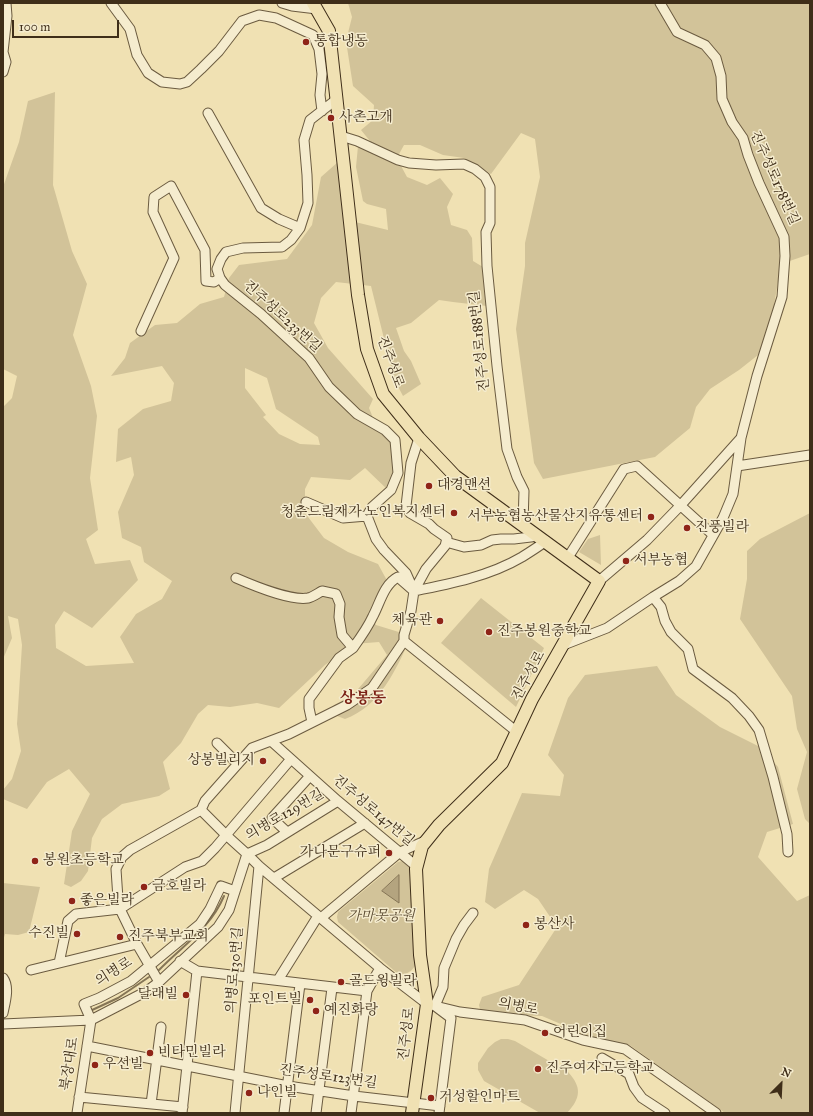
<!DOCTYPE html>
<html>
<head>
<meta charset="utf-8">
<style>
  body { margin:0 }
  #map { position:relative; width:813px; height:1116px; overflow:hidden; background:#f0e1b3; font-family:"IM FELL Great Primer",serif }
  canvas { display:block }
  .frame { position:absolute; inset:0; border:4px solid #3f2e19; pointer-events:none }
  .north { position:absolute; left:761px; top:1064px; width:40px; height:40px; -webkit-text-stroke:3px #f5ecce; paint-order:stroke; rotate:24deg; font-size:11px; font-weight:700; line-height:16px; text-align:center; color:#3f2e19 }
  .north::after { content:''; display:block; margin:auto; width:14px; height:18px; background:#3f2e19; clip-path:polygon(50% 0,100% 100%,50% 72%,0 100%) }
  .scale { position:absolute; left:12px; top:20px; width:107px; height:18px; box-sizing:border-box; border:2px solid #3f2e19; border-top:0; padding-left:5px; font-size:12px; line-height:14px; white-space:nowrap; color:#3f2e19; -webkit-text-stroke:3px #f5ecce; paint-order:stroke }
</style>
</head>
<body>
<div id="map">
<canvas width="813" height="1116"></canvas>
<div class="frame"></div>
<div class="north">N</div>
<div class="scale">100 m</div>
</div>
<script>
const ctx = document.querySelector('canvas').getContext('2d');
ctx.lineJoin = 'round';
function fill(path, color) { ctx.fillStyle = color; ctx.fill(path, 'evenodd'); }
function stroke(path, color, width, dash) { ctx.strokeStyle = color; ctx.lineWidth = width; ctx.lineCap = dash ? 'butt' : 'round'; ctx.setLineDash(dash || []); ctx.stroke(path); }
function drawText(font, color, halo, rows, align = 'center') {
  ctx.font = font + ' "IM FELL Great Primer","Noto Serif KR",serif'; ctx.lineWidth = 3; ctx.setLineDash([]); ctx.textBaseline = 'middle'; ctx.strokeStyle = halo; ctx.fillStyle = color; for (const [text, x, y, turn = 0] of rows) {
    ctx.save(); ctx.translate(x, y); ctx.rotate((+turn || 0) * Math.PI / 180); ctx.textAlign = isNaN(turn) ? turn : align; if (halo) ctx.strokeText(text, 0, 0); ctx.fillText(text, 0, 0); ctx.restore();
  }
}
fill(new Path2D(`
  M 348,3 L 810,3 L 810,254 L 781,264 L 773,311 L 767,338 L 758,355 L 739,370 L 710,389 L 696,407 L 690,428 L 655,457 L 543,479 L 534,463 L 516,329 L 525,266 L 525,243 L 540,177 L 535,139 L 521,133 L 491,174 L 464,158 L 443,155 L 420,145 L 404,145 L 398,156 L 374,146 L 361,130 L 373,120 L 374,105 L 353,86 L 346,41 L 352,17 Z
  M 55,92 L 53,185 L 72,251 L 87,284 L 73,335 L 91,386 L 97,416 L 90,478 L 98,530 L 86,539 L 95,564 L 130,560 L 138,580 L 92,628 L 64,611 L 55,625 L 56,648 L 86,666 L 134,663 L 120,637 L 136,614 L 162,599 L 172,581 L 144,562 L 141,547 L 122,538 L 118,512 L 134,475 L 131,457 L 116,462 L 118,429 L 143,409 L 171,401 L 174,383 L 162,366 L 111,376 L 125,358 L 130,343 L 155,325 L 177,323 L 200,304 L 224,297 L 229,278 L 239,265 L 287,259 L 312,225 L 321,177 L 338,162 L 351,221 L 388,230 L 386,209 L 367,204 L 363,201 L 356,167 L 358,146 L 400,164 L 407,177 L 427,185 L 440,178 L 453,194 L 447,207 L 451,225 L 467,230 L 472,238 L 473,261 L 483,267 L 487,306 L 453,302 L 439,300 L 411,323 L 396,328 L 404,351 L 411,361 L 421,384 L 403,396 L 394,379 L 371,286 L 336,282 L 321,298 L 314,323 L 328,348 L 373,399 L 369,408 L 378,430 L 396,446 L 400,480 L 390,492 L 365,468 L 350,480 L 311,477 L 305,489 L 305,513 L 324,538 L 348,552 L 378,564 L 390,586 L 370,617 L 376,625 L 402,633 L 410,638 C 397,669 379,707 345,719 L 332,714 L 334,705 L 353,695 L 387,655 L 379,642 L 354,644 L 325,665 L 279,708 L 257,703 L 230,707 L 208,705 L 198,714 L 181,743 L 163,762 L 170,789 L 159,796 L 122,804 L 102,819 L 92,838 L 88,871 L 81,881 L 71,887 L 64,884 L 72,831 L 90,794 L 69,769 L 47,782 L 27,809 L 3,799 L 3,790 L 12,779 L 21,751 L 17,724 L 22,645 L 18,619 L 8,616 L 12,638 L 3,659 L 3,407 L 12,398 L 17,376 L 3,369 L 3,187 L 19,142 L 28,101 ZM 245,368 L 267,378 L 276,409 L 318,437 L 320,445 L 300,444 L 279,434 L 263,417 L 266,415 L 245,388 Z
  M 810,513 L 810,824 L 805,819 L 797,789 L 807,752 L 797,729 L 792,696 L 740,619 L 747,579 L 747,551 L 760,539 Z
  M 600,535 L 601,565 L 579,552 L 588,539 Z
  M 481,598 L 544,648 L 516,707 L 441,643 Z
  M 657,666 L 676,695 L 720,727 L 762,748 L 778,767 L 793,824 L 767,832 L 758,857 L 797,901 L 810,895 L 810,1113 L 725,1113 L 631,1046 L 596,1039 L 542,1016 L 511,1015 L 482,1018 L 479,1005 L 482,997 L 519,985 L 557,927 L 538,899 L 524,890 L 495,909 L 485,902 L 489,869 L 522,793 L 560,796 L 564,775 L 548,755 L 568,698 L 585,675 Z
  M 402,861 L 407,862 L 409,866 L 415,966 C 411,972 406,975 398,974 L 338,922 L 337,917 L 338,912 L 398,862 Z
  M 3,883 L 40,887 L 29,932 L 18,935 L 5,934 L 3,941 Z
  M 501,1039 L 508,1039 L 515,1041 L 568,1072 C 582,1087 581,1098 567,1113 L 540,1113 L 484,1081 L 478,1070 L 478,1063 L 488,1048 L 495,1042 Z`), '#d2c399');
const water = new Path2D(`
  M 399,875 L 399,903 L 382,891 Z`);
fill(water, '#b4a47f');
stroke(water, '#857556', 1);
stroke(new Path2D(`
  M 159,970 C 183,945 210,929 224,896
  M 90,1011 L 118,998 L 149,977`), '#857556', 2);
const minor = new Path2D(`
  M 111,3 L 130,29 L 137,55 L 148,73 L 162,82 L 180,84 L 187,82 L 201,69 L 219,51 L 242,21 L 259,15 L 276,18 L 313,35 L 319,49 L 322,74 L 320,95 L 322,111
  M 282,3 L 292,6 L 317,9
  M 3,72 L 6,62 L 3,52 L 7,16 L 6,3
  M 337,99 L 310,120 L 304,140 L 307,175 L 308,203 L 300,228 L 291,240 L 282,247 L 243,248 L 226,252 L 221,259 L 217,269 L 220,278 L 225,285 L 261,314 L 309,358 L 329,387 L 357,414 L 385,430 L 395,440 L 398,473 L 391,490 L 372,507 L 367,516 L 376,539 L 384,550 L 406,573 L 414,591
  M 208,113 L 261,208 L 279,219 L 300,228
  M 341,136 L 357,141 L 398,160 L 409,163 L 436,165 L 464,164 L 475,169 L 485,177 L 490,187 L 490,223 L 486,232 L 487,266 L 497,366 L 507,449 L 517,477 L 524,491 L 523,524
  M 141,331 L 174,258 L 153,212 L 154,197 L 171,186 L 205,250 L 206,281 L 214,282 L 220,278
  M 419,438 L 411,463 L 406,506 L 410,513 L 429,524 L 434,529 L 447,538 L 445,546 L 426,569 L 414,591 L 411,611 L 404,635 L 404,641 L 517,732
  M 737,466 L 810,455
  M 306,502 L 343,518 L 367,516
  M 446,542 L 464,547 L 481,545 L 492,540 L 501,539 L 514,539 L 539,536
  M 567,559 L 624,469 L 637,466 L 713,535
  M 236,578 C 252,585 291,601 308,598 C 313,597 318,593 322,591 L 336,594 L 340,604 L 339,617 L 342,635 L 353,648 C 361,637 368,627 373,616 C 380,603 384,584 398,577 L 414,591 C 450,584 490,576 522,557 C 530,552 538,547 546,541
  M 599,581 L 647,540 L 680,506 L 741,438
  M 653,597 L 661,607 L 665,621 L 671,632 L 688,649 L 693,669 L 732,698 L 749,716 L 759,730 L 773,777 L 787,834 L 788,852
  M 561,646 L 607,628 L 653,597 L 679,581 L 696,566 L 723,518 L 733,494 L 741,438 L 757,376 L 782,297 L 785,256 L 784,237 L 759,183 L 748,155 L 743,138 L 732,122 L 722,99 L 721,76 L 716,58 L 705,45 L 677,32 L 660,3
  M 312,722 L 309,708 L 309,699 L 339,658 L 353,648
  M 271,741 L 338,801 L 416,866 L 416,869
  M 217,743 L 238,764
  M 338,801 L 267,845 L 247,854 L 226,835 L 201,810 L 205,801 L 252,748 L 289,734 L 347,705 L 372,688 L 404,641
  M 287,832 L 272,818 L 310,776
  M 274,878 L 365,823
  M 321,918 L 400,852 L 427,840
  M 180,961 L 197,971 L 182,1113
  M 59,963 L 68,921 L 76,914 L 120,909 L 185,867 L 202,861 L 215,848 L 291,759
  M 31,970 L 137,944
  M 197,971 L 367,991
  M 3,978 C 10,987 5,1003 3,1013
  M 278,980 L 318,916
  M 159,982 L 137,944 L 120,909 L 118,899 L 116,869 L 122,857 L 130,850 L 201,810
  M 3,1024 L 91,1020 L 147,991 L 159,982 L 218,927 L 229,910 L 247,854 L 259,866 L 380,968 L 427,1004 L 460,1012 L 525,1020 L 583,1040 L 625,1049 L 716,1113
  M 87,1046 L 288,1086 L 354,1096 L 440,1106
  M 602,1058 L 629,1074 L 634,1087 L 642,1098 L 665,1113
  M 79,1097 L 183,1107
  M 151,1104 L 161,1027
  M 77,1113 L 91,1020 L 84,1004 L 99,998 L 131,981 L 200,924 L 210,909 L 221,886 L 235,891
  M 235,1113 L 259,866
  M 284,1113 L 300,984
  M 316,1113 L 332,988
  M 351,1113 L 367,991 L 380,968
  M 439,1113 L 451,1018 L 435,1006 L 443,987 L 444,968 L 456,939 L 464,925 L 473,913`);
const major = new Path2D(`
  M 313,3 L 329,31 L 358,295 L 367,349 L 383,394 L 419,438 L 455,476 L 599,581 L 532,699 L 502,763 L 439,825 L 422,846 L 416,869 L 420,955 L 427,1004 L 412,1113`);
stroke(minor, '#6b5b40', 11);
stroke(major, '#3f2e19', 14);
stroke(minor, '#f5ecce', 9);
stroke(major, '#f0e1b3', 12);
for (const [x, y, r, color] of [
  [306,42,4,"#8f2418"],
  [331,118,4,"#8f2418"],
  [429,486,4,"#8f2418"],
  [454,513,4,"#8f2418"],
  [651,517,4,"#8f2418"],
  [687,528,4,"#8f2418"],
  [626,561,4,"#8f2418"],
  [440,621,4,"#8f2418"],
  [489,632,4,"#8f2418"],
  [263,761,4,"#8f2418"],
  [389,853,4,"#8f2418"],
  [35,861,4,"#8f2418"],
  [144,887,4,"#8f2418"],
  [72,901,4,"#8f2418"],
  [526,925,4,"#8f2418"],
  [77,934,4,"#8f2418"],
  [120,937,4,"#8f2418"],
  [341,982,4,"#8f2418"],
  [186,995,4,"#8f2418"],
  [310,1000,4,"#8f2418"],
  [316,1011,4,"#8f2418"],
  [545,1033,4,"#8f2418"],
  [150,1053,4,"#8f2418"],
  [95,1065,4,"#8f2418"],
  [538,1069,4,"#8f2418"],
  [249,1093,4,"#8f2418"],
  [431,1098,4,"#8f2418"]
]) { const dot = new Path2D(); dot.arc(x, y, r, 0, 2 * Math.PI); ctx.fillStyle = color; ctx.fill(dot); stroke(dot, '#f5ecce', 1.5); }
drawText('14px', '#3f2e19', '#f5ecce', [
  ["통합냉동",314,42],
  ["사촌고개",339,118],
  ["대경맨션",437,486],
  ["청춘드림재가 노인복지센터",446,513,"right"],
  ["서부농협농산물산지유통센터",643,517,"right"],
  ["진풍빌라",695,528],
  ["서부농협",634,561],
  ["체육관",432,621,"right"],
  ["진주봉원중학교",497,632],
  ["상봉빌리지",255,761,"right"],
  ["가나문구슈퍼",381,853,"right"],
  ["봉원초등학교",43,861],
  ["금호빌라",152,887],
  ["좋은빌라",80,901],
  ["봉산사",534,925],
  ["수진빌",69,934,"right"],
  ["진주북부교회",128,937],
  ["골드윙빌라",349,982],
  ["달래빌",178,995,"right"],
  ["포인트빌",302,1000,"right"],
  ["예진화랑",324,1011],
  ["어린이집",553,1033],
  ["비타민빌라",158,1053],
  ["우선빌",103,1065],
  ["진주여자고등학교",546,1069],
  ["나인빌",257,1093],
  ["거성할인마트",439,1098]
], 'left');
drawText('14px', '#3f2e19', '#f5ecce', [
  ["진주성로178번길",774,178,66],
  ["진주성로233번길",282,317,42],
  ["진주성로188번길",480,341,-96],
  ["진주성로",390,362,70],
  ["진주성로",529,676,-62],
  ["진주성로147번길",373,811,40],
  ["의병로129번길",285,815,-30],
  ["의병로130번길",235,970,-85],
  ["의병로",114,972,-32],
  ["의병로",518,1007,11],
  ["진주성로",407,1034,-83],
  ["북장대로",70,1064,-81],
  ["진주성로123번길",328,1077,8]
]);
drawText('italic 14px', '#5c4c33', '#f5ecce', [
  ["가마못공원",381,917]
]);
drawText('bold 16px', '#7a1f14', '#f5ecce', [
  ["상봉동",363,699]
]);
</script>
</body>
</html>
